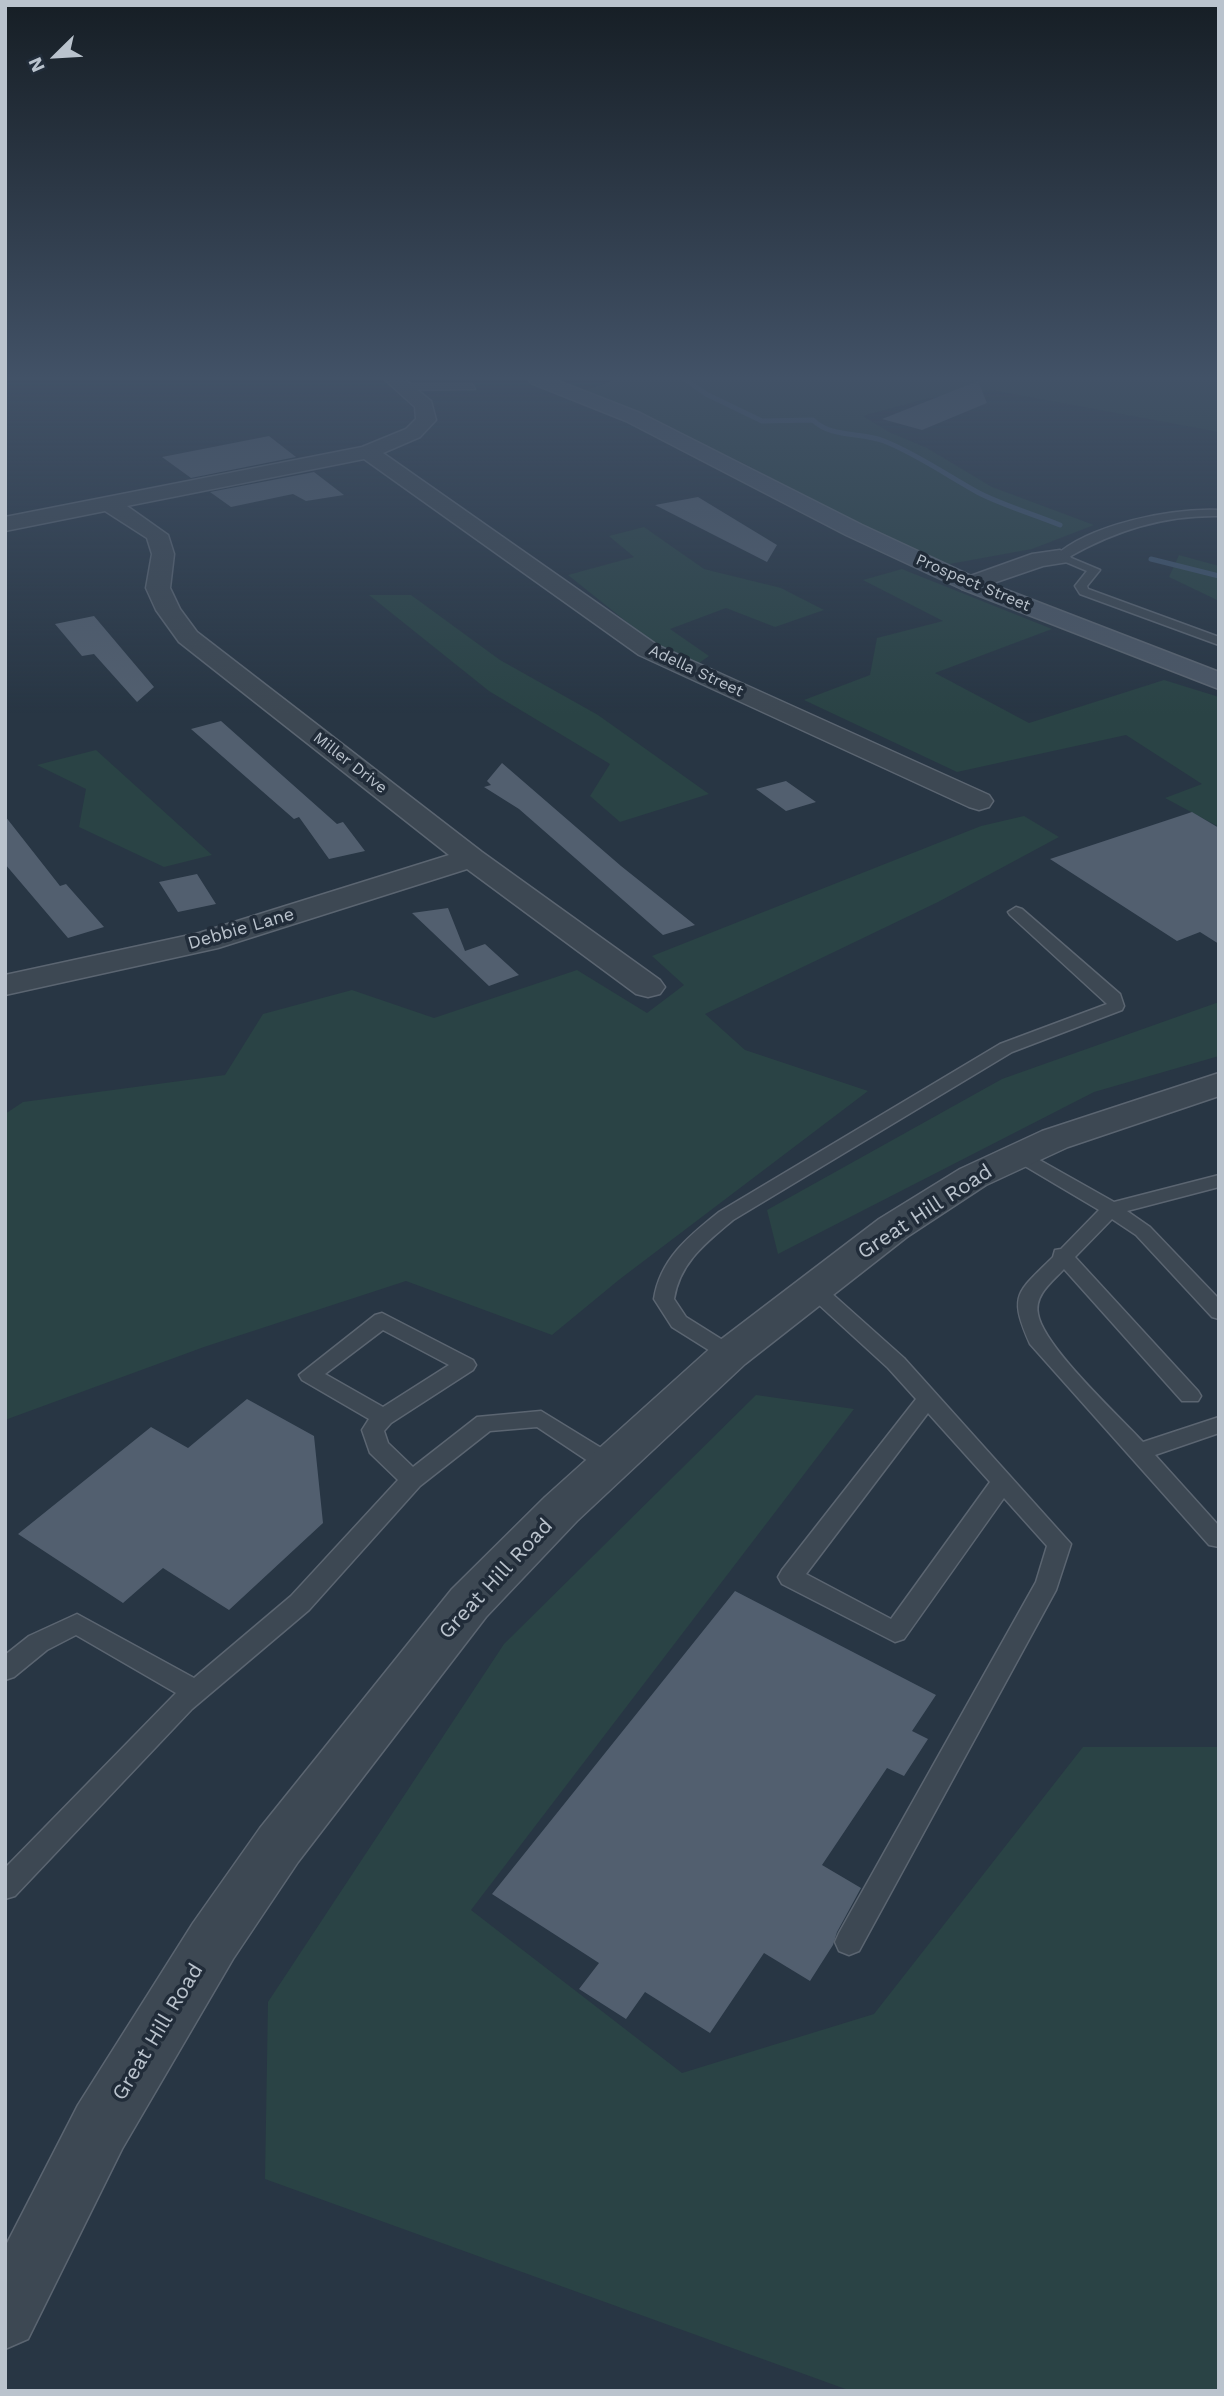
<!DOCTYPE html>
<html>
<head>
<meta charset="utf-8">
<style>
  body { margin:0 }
  #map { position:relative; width:1224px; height:2396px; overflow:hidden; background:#283644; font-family:"Work Sans",sans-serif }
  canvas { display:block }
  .frame { position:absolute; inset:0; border:7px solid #bac3cd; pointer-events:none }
  .north { position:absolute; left:21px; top:21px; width:70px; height:70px; -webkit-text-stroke:5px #212c39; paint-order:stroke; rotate:246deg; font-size:19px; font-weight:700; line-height:28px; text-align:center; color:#bac3cd }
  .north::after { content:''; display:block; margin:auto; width:24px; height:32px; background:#bac3cd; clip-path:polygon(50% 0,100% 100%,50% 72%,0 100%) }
</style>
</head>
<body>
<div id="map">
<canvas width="1224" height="2396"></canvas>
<div class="frame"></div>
<div class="north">N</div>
</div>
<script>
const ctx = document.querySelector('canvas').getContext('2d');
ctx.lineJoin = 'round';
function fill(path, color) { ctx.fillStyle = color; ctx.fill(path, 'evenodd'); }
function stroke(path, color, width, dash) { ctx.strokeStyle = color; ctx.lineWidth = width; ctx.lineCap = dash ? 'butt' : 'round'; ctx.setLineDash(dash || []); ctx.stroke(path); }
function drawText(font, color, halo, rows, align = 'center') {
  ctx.font = font + ' "Work Sans",sans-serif'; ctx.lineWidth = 7; ctx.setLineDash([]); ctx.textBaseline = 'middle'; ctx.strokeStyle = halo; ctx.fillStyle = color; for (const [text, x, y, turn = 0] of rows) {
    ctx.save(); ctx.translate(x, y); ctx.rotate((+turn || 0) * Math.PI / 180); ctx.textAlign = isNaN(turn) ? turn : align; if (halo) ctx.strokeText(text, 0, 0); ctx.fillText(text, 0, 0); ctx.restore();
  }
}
fill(new Path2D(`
  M 618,379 L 1219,379 L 1219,432 L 991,390 L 926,399 L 863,416 L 889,432 L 927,448 L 992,487 L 1094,525 L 1032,549 L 944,565 L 852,523 L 745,464 L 585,390 Z
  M 644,527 L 704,569 L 781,588 L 824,610 L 775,627 L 726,608 L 670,629 L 709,656 L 699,663 L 658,647 L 568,575 L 634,557 L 609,536 Z
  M 1179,555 L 1219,566 L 1219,601 L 1169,577 Z
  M 902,569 L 1052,629 L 935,673 L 1029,723 L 1164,680 L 1219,697 L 1219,827 L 1165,798 L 1202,784 L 1126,735 L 957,772 L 804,700 L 870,675 L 877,638 L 943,621 L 863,580 Z
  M 369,595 L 411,595 L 500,660 L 598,715 L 709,794 L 620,822 L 590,796 L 610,764 L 489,691 Z
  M 96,750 L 212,855 L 164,867 L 79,827 L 86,789 L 37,765 Z
  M 1024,816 L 1059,837 L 938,902 L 705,1014 L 745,1050 L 868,1091 L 620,1279 L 552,1335 L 406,1281 L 204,1347 L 5,1420 L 5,1114 L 23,1102 L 225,1075 L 263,1014 L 352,990 L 434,1018 L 577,970 L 647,1013 L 684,985 L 652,956 L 981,826 Z
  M 1219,1002 L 1219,1056 L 1094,1092 L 778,1254 L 767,1210 L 1002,1079 Z
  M 756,1395 L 854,1409 L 471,1910 L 682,2073 L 874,2014 L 1083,1747 L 1219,1747 L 1219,2391 L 851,2391 L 265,2179 L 268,2002 L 504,1644 Z`), '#2a4345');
stroke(new Path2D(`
  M 685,379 L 706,394 L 762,421 L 813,420 C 831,438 860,432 884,441 C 917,454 948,476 979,493 C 1005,506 1033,514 1060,525
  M 1151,559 L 1219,576`), '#3f546c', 5);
fill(new Path2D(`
  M 978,381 L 987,403 L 922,430 L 882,419 Z
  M 269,436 L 296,457 L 191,478 L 162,457 Z
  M 314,472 L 344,495 L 306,501 L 293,494 L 231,507 L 210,492 Z
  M 698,497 L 777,545 L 767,562 L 655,505 Z
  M 94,616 L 154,687 L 137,702 L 94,654 L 82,656 L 55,624 Z
  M 221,721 L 337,824 L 343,822 L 365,851 L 329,859 L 299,817 L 294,819 L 191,729 Z
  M 502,763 L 621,866 L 695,925 L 663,935 L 519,809 L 484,787 L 491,785 L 487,781 Z
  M 786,781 L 816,802 L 786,811 L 756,789 Z
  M 1192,812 L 1219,828 L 1219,944 L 1200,932 L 1177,941 L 1050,859 Z
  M 5,816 L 60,886 L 66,884 L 104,927 L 68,938 L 5,864 Z
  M 197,874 L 216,904 L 178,912 L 159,882 Z
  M 448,908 L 465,951 L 485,944 L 519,975 L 489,986 L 412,913 Z
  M 247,1399 L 314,1436 L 323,1523 L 229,1610 L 163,1568 L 123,1603 L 18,1534 L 151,1427 L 188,1448 Z
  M 735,1591 L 936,1695 L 912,1731 L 928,1739 L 904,1776 L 887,1768 L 822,1865 L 861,1888 L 837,1932 L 833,1945 L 810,1981 L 764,1953 L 710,2033 L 645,1992 L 626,2019 L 579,1989 L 599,1963 L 492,1894 Z`), '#525f6f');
const service = new Path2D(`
  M 472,384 L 475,389 L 404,390 L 399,387 L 404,384 Z
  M 1219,510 L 1219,516 C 1165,515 1116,530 1069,557 L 1100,570 L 1087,586 L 1088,589 L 1219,637 L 1219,645 L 1080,594 L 1075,586 L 1087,571 L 1054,557 C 1089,524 1172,508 1219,510 Z
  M 1016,907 L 1022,909 L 1120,994 L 1124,1006 L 1122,1010 L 1012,1052 L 733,1220 C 706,1243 680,1262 674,1299 L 686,1317 L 737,1349 L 741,1354 L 737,1359 L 723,1359 L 672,1327 L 654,1299 C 660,1259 689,1236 719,1212 L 1000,1044 L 1107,1004 L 1010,915 L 1008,912 Z
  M 1020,1149 L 1114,1202 L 1219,1175 L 1219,1187 L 1127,1211 L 1150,1227 L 1219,1299 L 1219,1319 L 1212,1317 L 1136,1235 L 1112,1219 L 1075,1257 L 1198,1391 L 1201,1396 L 1198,1401 L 1182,1401 L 1064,1269 C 1052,1282 1034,1295 1038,1314 C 1043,1346 1119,1416 1143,1442 L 1219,1417 L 1219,1433 L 1155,1455 L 1219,1526 L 1219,1547 L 1209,1545 L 1030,1344 C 1008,1294 1017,1293 1053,1257 L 1055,1250 L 1061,1249 L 1099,1210 L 1013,1159 L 1011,1155 L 1013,1151 Z
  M 813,1281 L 820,1283 L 904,1358 L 1071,1544 L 1056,1590 L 859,1951 L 849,1955 L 839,1951 L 835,1942 L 839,1933 L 1036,1582 L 1047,1546 L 1004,1498 L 904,1639 L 895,1642 L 782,1584 L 778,1577 L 782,1570 L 916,1399 L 888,1368 L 806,1293 L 803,1288 ZM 928,1413 L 990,1482 L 891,1619 L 806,1574 Z
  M 382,1313 L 473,1360 L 476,1365 L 473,1370 L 391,1423 L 384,1431 L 388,1443 L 413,1467 L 477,1417 L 541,1411 L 616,1457 L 619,1463 L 616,1469 L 608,1471 L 600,1469 L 537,1427 L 490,1431 L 420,1486 L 309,1610 L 192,1709 L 15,1896 L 5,1899 L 5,1868 L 176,1693 L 76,1635 L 47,1650 L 14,1677 L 5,1680 L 5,1655 L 29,1636 L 77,1614 L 194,1678 L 291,1596 L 398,1480 L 370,1453 L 362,1430 L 369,1419 L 302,1380 L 299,1375 L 375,1315 ZM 383,1330 L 449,1365 L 383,1407 L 325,1374 Z`);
const minor = new Path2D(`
  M 384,379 L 404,379 L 431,401 L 436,420 L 420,437 L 383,453 L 657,645 L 989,795 L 993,801 L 989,807 L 979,810 L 969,807 L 639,655 L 364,459 L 127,506 L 168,535 L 174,554 L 170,588 L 180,609 L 197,632 L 482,852 L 660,980 L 665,987 L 660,994 L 648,997 L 636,994 L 467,869 L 218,948 L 5,995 L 5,975 L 199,933 L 449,855 L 179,642 L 156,610 L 146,588 L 152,554 L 147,538 L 105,511 L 5,531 L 5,517 L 362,447 L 406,429 L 416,419 L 415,407 Z
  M 1060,550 L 1071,557 L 1068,562 L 1043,566 L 970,591 L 962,589 L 958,584 L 962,579 L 1032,554 Z
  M 1219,1073 L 1219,1096 L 1068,1147 L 986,1185 L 907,1237 L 745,1364 L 577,1521 L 486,1617 L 298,1862 L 233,1959 L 122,2149 L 28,2339 L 5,2349 L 5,2247 L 78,2105 L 193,1923 L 260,1828 L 452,1589 L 545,1497 L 715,1344 L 879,1219 L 960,1169 L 1042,1131 Z`);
const secondary = new Path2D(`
  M 529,379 L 553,379 L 640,413 L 862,525 L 978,579 L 1219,672 L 1219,689 L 962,589 L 846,535 L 626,421 L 531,383 Z`);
stroke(service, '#5b6571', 3);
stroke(minor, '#5b6571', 3);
stroke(secondary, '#5b6571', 3);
fill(service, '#3d4853');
fill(minor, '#3d4853');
fill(secondary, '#4b5766');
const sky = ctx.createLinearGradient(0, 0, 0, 714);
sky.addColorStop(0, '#161e25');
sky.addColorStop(0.53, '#425267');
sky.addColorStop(1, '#42526700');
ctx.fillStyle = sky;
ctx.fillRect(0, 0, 1224, 714);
drawText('16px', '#bac3cd', '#212c39', [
  ["Prospect Street",973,583,23],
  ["Adella Street",696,671,25],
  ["Miller Drive",350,763,38]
]);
drawText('18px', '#bac3cd', '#212c39', [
  ["Debbie Lane",241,929,-16]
]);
drawText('21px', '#bac3cd', '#212c39', [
  ["Great Hill Road",925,1212,-33],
  ["Great Hill Road",496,1579,-47],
  ["Great Hill Road",158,2032,-59]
]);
</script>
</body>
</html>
